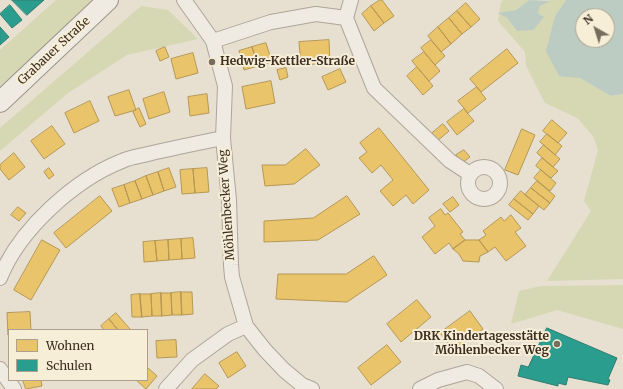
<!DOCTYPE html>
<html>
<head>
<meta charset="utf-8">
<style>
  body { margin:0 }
  #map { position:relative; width:623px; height:389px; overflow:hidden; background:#e7e0d1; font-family:Merriweather,serif }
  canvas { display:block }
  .legend { position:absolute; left:8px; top:329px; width:140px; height:52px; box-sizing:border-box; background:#f7eed8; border:1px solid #ada18e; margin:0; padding:5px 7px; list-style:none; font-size:12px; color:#3d2e20 }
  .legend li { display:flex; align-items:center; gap:8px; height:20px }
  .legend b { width:20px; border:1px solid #ada18e }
  .north { position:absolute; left:575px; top:8px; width:40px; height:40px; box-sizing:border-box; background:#f7eed8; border:1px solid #ada18e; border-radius:50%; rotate:321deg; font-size:11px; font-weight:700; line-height:16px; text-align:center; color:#3d2e20 }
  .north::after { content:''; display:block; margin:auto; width:14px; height:18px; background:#786c5e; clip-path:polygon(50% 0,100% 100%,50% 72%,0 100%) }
</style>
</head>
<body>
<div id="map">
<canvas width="623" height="389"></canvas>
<ul class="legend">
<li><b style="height:11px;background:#e9c46a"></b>Wohnen</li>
<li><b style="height:11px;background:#2a9d8f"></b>Schulen</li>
</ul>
<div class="north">N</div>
</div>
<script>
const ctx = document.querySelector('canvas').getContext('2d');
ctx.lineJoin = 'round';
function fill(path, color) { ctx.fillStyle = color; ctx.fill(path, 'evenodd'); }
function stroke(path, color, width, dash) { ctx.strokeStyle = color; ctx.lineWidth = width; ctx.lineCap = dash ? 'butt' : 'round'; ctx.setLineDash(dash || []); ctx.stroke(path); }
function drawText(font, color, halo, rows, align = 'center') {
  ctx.font = font + ' Merriweather,serif'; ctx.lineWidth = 4; ctx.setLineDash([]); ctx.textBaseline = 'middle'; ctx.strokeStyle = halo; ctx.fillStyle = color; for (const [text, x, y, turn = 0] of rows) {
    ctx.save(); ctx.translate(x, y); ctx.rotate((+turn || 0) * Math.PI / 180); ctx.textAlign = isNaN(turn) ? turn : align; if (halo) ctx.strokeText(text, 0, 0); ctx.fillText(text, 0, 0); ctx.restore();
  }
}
fill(new Path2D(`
  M 56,0 L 94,0 L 32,59 L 0,86 L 0,50 Z
  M 503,0 L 529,0 L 516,10 L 499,13 L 507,18 L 517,31 L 543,16 L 537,13 L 540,6 L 549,1 L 548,0 L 566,0 L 555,16 L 580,78 L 611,96 L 623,94 L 623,279 L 547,281 L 591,211 L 584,201 L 598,150 L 593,136 L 577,118 L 545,103 L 526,66 L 525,52 L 498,21 L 501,2 Z
  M 141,6 L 168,10 L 198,39 L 127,55 L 68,93 L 0,151 L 0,128 Z
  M 623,285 L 623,329 L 557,310 L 511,324 L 519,291 L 541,286 Z`), '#d6d7b3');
fill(new Path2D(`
  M 529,0 L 550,1 L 540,6 L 538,13 L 544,17 L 533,30 L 517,31 L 507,18 L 498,13 L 516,10 Z
  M 566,0 L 623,0 L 623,94 L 611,96 L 580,78 L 559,76 L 546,51 L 555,16 ZM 583,16 L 607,16 L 607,40 L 583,40 Z`), '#bcccc2');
const homes = new Path2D(`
  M 380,0 L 382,0 L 394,16 L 384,23 L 371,6 Z
  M 466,3 L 480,19 L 471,27 L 457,11 Z
  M 371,6 L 384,23 L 374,31 L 362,14 Z
  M 457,11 L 471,27 L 462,34 L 449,18 Z
  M 449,18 L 462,34 L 451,44 L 438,27 Z
  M 438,27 L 451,44 L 441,52 L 428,36 Z
  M 329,40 L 330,63 L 301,65 L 299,42 Z
  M 431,40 L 445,56 L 435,65 L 421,48 Z
  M 266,43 L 272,62 L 258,66 L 252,47 Z
  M 165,47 L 169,57 L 160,61 L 156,51 Z
  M 252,47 L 258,66 L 244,70 L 239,51 Z
  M 507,49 L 518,63 L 481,92 L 470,79 Z
  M 424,52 L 440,71 L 429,81 L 412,61 Z
  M 193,53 L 198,73 L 176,79 L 171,59 Z
  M 417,67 L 433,86 L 423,95 L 407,76 Z
  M 286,68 L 288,77 L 280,80 L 277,70 Z
  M 340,69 L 346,82 L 328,90 L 322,77 Z
  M 271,81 L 275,103 L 246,109 L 242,87 Z
  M 477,87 L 486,99 L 468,113 L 458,101 Z
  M 129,90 L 136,110 L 115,116 L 108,97 Z
  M 164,92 L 170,112 L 149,119 L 143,99 Z
  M 207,94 L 209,113 L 190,116 L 188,97 Z
  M 90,101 L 99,121 L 74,133 L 65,113 Z
  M 139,108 L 146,124 L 140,127 L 133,112 Z
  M 464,109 L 474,121 L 457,135 L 447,122 Z
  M 552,120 L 567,133 L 558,143 L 543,131 Z
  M 443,124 L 449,131 L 436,142 L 430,135 Z
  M 52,126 L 65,144 L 44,159 L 31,141 Z
  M 379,128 L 429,190 L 413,204 L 406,195 L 393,206 L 380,191 L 393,180 L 381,165 L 372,173 L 359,158 L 367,152 L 360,143 Z
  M 522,129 L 535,135 L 518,175 L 505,170 Z
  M 547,134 L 562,146 L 555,155 L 540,142 Z
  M 544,145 L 560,159 L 553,167 L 537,153 Z
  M 306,149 L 320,165 L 294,184 L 265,186 L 262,165 L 285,165 Z
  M 464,150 L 470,157 L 462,163 L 456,155 Z
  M 14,153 L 25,167 L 9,180 L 0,169 L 0,165 Z
  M 542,158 L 558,171 L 551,178 L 536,166 Z
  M 49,168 L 54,175 L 49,179 L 44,172 Z
  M 169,168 L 176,187 L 164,191 L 158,172 Z
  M 207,168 L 209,192 L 195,193 L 193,169 Z
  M 193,169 L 195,193 L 182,194 L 180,170 Z
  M 541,170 L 556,183 L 550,191 L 534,178 Z
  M 158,172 L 164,191 L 153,195 L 146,176 Z
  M 146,176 L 153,195 L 142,199 L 135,181 Z
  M 135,181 L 142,199 L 130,203 L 124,185 Z
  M 537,181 L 555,196 L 550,203 L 531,188 Z
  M 124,185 L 130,203 L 119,207 L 112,189 Z
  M 531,188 L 550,203 L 544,210 L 525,195 Z
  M 521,191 L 539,206 L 533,214 L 514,199 Z
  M 100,196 L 112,211 L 66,248 L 54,233 Z
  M 347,196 L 360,214 L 318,240 L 264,242 L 264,221 L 313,218 Z
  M 453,197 L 459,205 L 450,212 L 443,204 Z
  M 514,199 L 533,214 L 528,220 L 509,205 Z
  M 18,207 L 26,213 L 19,221 L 11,215 Z
  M 441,209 L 445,215 L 448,213 L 463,232 L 460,234 L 465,240 L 453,249 L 449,243 L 435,254 L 422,237 L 435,226 L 429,218 Z
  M 511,215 L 521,228 L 515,232 L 526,246 L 506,261 L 495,247 L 488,252 L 479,240 L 486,235 L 483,231 L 501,217 L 504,221 Z
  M 193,238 L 195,258 L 182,259 L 181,239 Z
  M 181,239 L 182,259 L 169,260 L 168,240 Z
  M 42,240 L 60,250 L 31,300 L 14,290 Z
  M 168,240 L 169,260 L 157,261 L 155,241 Z
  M 465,240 L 479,240 L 488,252 L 480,256 L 479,262 L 463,261 L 459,254 L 453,249 Z
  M 155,241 L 157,261 L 144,262 L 143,242 Z
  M 374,256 L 387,275 L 347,302 L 276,299 L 278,274 L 346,274 Z
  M 181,292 L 192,292 L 193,314 L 182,315 Z
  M 181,292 L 182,315 L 172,315 L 171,293 Z
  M 161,293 L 171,293 L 172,315 L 162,316 Z
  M 161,293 L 162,316 L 152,316 L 151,294 Z
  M 140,294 L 151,294 L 152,316 L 142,317 Z
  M 140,294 L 142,317 L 132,317 L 131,295 Z
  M 417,300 L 431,317 L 401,342 L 387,324 Z
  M 470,311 L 483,329 L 454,350 L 440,333 Z
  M 30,312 L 31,330 L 9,330 L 8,335 L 7,313 Z
  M 116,313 L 130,329 L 128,330 L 118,330 L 109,319 Z
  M 109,319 L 118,330 L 104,330 L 101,326 Z
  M 176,340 L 177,357 L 157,358 L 156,341 Z
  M 387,345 L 401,362 L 371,385 L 358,368 Z
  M 237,352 L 246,366 L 228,378 L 219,363 Z
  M 147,367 L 157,376 L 146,389 L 136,380 L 147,380 Z
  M 205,374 L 219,386 L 216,389 L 192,389 Z
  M 23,380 L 41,380 L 42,386 L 26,389 Z`);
fill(homes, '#e9c46a');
stroke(homes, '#b59754', 1);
const schools = new Path2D(`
  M 12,0 L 44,0 L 27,15 Z
  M 10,5 L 22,20 L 12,28 L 0,14 Z
  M 0,27 L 9,37 L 0,45 Z
  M 547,328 L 617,358 L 608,379 L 610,380 L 608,385 L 568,377 L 566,385 L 558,383 L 558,386 L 518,376 L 521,365 L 528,367 Z`);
fill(schools, '#2a9d8f');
stroke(schools, '#307c6e', 1);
const minor = new Path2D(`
  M 184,0 L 213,41 L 225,86 L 223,138 L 229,200 L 231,265 L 232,277 L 246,326 L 265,350 L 284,370 L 302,385 L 312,389
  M 351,0 L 346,18 L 374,88 L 450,161 L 470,174
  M 213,41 L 271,22 L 316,14 L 346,18
  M468 183a16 16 0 1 1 32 0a16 16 0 1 1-32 0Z
  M 0,278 C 19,230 74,180 122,161 C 130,157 140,156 148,154 C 173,148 198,143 223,138
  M 0,369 L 14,389
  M 166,389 L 192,360 L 228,334 L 246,326
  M 420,389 L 438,380 L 467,372 L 479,376 L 496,389`);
const secondary = new Path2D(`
  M 0,102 L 108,0`);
stroke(minor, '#ada599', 16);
stroke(secondary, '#9c958a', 22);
stroke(minor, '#efebe3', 14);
stroke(secondary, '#efebe3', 20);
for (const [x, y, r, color] of [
  [212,62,4,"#786c5e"],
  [557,344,4,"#786c5e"]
]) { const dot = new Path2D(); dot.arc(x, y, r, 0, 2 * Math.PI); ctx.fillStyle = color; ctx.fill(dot); stroke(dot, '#f7eed8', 1.5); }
drawText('12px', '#3d2e20', '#f7eed8', [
  ["Grabauer Straße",54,51,-43],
  ["Möhlenbecker Weg",227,205,-94]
]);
drawText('bold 12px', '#3d2e20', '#f7eed8', [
  ["Hedwig-Kettler-Straße",220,62],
  ["DRK Kindertagesstätte",549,337,"right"],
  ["Möhlenbecker Weg",549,351,"right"]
], 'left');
</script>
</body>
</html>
